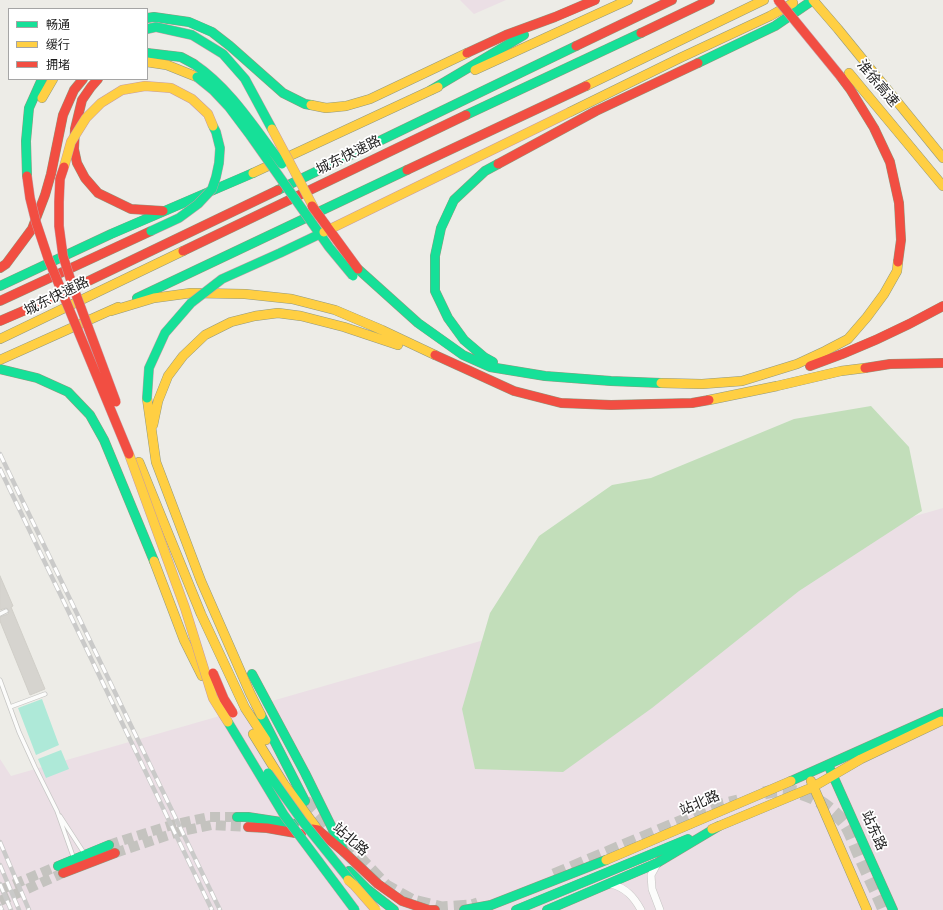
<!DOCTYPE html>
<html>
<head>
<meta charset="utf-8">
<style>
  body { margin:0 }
  #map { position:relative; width:943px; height:910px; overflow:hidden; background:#edece7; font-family:"Nunito Sans","Noto Sans SC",sans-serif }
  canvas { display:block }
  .legend { position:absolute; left:8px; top:8px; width:140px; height:72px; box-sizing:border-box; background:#fff; border:1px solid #a5a5a5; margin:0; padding:5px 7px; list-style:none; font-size:12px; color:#1e1e1e }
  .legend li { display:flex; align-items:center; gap:8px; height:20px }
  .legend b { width:20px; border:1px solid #a5a5a5 }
</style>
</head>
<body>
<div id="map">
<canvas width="943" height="910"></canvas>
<ul class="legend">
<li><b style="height:5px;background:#16e098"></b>畅通</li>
<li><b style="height:5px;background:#ffcf43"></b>缓行</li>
<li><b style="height:5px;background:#f24e42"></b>拥堵</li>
</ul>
</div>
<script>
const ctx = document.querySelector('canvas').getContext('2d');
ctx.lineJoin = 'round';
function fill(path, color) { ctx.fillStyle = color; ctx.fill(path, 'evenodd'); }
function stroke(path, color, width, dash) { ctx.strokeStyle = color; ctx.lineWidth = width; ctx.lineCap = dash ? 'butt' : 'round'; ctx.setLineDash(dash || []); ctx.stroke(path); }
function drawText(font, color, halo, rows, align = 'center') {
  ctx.font = font + ' "Nunito Sans","Noto Sans SC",sans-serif'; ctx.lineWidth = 3.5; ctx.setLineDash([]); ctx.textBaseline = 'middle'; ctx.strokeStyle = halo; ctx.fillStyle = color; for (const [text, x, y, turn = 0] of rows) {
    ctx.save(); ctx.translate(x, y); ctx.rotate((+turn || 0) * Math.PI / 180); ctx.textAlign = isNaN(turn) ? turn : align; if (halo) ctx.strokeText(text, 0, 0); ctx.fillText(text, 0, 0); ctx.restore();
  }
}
fill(new Path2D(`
  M 460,0 L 506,0 L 474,14 Z
  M 943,508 L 943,910 L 0,910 L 0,759 L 11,776 Z`), '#ebdfe5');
fill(new Path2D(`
  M 871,406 L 909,447 L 922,511 L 799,591 L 652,708 L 563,772 L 475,769 L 462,709 L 490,613 L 539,536 L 612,485 L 651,478 L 794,419 Z`), '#c2deba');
fill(new Path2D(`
  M 42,699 L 59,745 L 36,755 L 18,708 Z
  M 61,750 L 69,769 L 46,778 L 38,759 Z`), '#aee9d8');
const building = new Path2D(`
  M 0,576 L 13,606 L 11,607 L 45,689 L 30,695 L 0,621 L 0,617 L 8,614 L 9,611 L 8,609 L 6,608 L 0,610 Z`);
fill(building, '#d6d4cf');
stroke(building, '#d0cec8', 1);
stroke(new Path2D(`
  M 109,845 L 124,840 L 172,825 L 209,817 L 237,817
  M 115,853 L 178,832 L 211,825 L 248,827
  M 0,890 L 58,866
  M 0,901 L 63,873`), '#c4c3bf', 10, [10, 5]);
stroke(new Path2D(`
  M 764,793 C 795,784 826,800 845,824 C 850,831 854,843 858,852 C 866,871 876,890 884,910
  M 305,801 L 386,886 L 413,901 L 442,908 L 472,906 L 478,904
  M 554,875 L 718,806 L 738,801`), '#c4c3bf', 13, [13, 6]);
const lane = new Path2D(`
  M 0,614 L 6,611
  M 0,680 L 19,732 L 35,767 L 57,811 L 74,859
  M 10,707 L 45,694
  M 60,816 L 84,853`);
const street = new Path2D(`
  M 657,864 L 651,875 L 652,889 L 660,910
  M 611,884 C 626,888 634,897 641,910`);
const fast = new Path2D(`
  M 147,18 L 154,17 L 189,22 L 212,32 L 230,46 L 283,93 L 305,104 L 311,105
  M 147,53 L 181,57 L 194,64
  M 698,63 L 775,26 L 813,0
  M 431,90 L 524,35
  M 466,115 L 641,33
  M 27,176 L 26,141 L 29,108 L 42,79
  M 278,190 L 576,46
  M 358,269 L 418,323 L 463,355 L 490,367 L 545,376 L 611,381 L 661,383
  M 0,286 L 111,234 L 253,173
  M 137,298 L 407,170
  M 493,362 L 484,357 L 464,340 L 448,318 L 435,291 L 435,256 L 441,228 L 454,200 L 485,171 L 498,164
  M 0,369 L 37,378 L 68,392 L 90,415 L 104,440 L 154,561
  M 252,674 L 305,773 L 344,852
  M 261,715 L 305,801
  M 830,769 L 893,910
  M 791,781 L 943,713
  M 237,817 L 248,817 L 294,824
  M 58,866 L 109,845
  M 349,871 L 367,889 L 394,910
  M 464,910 L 491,905 L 606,860
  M 516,910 L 688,839
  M 547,910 L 657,863 L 719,826`);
const slow = new Path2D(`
  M 813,0 L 838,29 L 943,158
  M 147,62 L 167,65 L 197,77
  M 475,70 L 628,0
  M 849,73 L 943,186
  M 586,86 L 764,0
  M 42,98 L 53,79
  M 311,105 L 326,108 L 346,106 L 370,99 L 467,53
  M 570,112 L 680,58 L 770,16 L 793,3
  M 253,173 L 438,87
  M 111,311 L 154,298 L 191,293 L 245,294 L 292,299 L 335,310 L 382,330 L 435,355
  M 0,339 L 183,251
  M 0,360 L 118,307
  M 661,383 L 702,384 L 742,381 L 797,364 L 825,351 L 848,339 L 867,317 L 884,294 L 897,271 L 898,262
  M 147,398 L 156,462 L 201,581 L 250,693 L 261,715
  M 709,400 L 777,386 L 841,371 L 865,368
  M 153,425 L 158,401 L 168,376 L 183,356 L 205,335 L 231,322 L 255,316 L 278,313 L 301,316 L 344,327 L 398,345
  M 139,462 L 201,614 L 245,708 L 266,740
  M 154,561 L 184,640 L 202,676
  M 253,734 L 284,784 L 318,830
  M 811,781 L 867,910
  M 712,829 L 813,787 L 861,759 L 941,721
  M 606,860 L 791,781`);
const jam = new Path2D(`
  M 641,33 L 710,0
  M 576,46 L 672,0
  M 467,53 L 506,35 L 555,17 L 595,0
  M 841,77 L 850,89 L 874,128 L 890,162 L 899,203 L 901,240 L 898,262
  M 98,79 L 91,87 L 82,100 L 75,129 L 74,149 L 77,163 L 85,178 L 98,193 L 131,209 L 163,211
  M 498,164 L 596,111 L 698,63
  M 407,170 L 586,86
  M 183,251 L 466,115
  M 0,268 L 6,264 L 32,229 L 45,195 L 51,174 L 63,115 L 74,90 L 83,79
  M 0,301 L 151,231
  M 0,321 L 51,299 L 278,190
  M 435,355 L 514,391 L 561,403 L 611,405 L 692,403 L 709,400
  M 810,366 C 856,350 900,330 943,306
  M 865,368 L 890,364 L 943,363
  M 248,827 L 267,828 L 301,834
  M 312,829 L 318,830 L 344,852 L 378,884 L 402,901 L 429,910 L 435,910
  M 63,873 L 115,853`);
stroke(lane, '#c5c5c3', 5);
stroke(street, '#c5c5c3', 8);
stroke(fast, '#92987e', 10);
stroke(slow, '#92987e', 10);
stroke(jam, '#92987e', 10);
stroke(lane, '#fcfcfb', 3.5);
stroke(street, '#fcfcfb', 7);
stroke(fast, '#16e098', 9);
stroke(slow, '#ffcf43', 9);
stroke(jam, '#f24e42', 9);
const rail = new Path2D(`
  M 0,454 L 220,910
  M 0,469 L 212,910
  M 0,842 L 29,910
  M 0,865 L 19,910
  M 0,884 L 11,910
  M 0,906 L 2,910`);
stroke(rail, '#cacac9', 4.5);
stroke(rail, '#fff', 3, [9]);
const fastBridge = new Path2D(`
  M 147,29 L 156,27 L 192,35 L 223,54 L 245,79 L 272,129
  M 194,64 C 231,89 255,129 282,164
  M 197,77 L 213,90 L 229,107 L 250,135 L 329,247 L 353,276
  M 151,231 L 179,218 L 198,204 L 212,189 L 216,177 L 219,163 L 220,148 L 216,132 L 213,126
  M 147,398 L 149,368 L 165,333 L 191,303 L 222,279 L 280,253 L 324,232
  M 228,722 L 284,815 L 355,910
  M 268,773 L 303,822 L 354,885`);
const slowBridge = new Path2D(`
  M 272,129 L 316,212
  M 64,167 L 71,142 L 86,118 L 101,103 L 122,90 L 145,86 L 171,88 L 192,99 L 208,114 L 213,126
  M 324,232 L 570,112
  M 129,454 L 185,608 L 213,698 L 228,722
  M 348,880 L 354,885 L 376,910`);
const jamBridge = new Path2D(`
  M 778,0 L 841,77
  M 64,167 L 60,179 L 59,202 L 59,226 L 63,256 L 71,281 L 116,402
  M 27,176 L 30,198 L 36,222 L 48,258 L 129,454
  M 312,206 L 358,269
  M 213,673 L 224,699 L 233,713`);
stroke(fastBridge, '#c59ca2', 10, []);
stroke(slowBridge, '#c59ca2', 10, []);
stroke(jamBridge, '#c59ca2', 10, []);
stroke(fastBridge, '#16e098', 9);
stroke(slowBridge, '#ffcf43', 9);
stroke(jamBridge, '#f24e42', 9);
drawText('14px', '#1e1e1e', '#fff', [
  ["淮徐高速",877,84,50],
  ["城东快速路",349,156,-26],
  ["城东快速路",57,297,-26],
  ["站北路",700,804,-23],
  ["站东路",873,831,66],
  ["站北路",350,840,41]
]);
</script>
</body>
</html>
